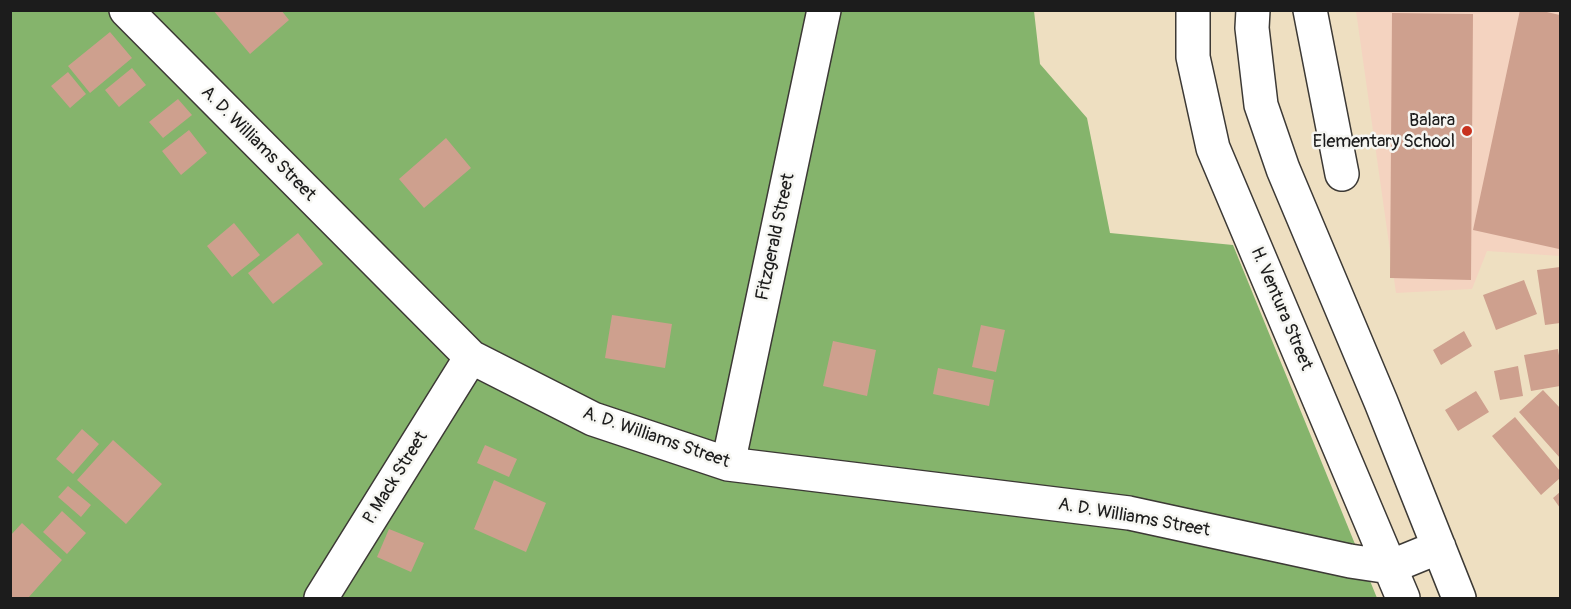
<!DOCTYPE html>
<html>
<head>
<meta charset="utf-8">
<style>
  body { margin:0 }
  #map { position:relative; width:1571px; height:609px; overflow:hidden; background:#eedfc1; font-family:Pangolin,sans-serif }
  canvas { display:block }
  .frame { position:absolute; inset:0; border:12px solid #1c1c1c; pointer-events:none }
</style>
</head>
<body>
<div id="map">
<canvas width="1571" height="609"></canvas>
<div class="frame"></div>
</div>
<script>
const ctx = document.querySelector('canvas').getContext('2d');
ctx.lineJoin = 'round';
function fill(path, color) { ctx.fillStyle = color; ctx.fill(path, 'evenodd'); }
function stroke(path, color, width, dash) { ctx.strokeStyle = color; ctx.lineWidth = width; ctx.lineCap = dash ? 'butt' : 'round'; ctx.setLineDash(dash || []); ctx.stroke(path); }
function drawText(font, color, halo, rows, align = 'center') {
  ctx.font = font + ' Pangolin,sans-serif'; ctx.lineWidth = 5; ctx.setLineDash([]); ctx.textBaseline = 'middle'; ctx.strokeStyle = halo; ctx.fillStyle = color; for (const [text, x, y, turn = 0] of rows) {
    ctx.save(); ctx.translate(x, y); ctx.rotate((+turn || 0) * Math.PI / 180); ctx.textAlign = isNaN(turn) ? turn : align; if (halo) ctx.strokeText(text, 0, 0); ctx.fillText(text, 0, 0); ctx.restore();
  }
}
fill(new Path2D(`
  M 1356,11 L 1560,11 L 1560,256 L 1487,251 L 1472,289 L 1396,293 Z`), '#f4d3c0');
fill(new Path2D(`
  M 10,11 L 1034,11 L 1040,64 L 1087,118 L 1110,233 L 1233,245 L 1377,598 L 11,598 Z`), '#85b46c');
fill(new Path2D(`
  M 213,10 L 281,10 L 289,20 L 250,54 Z
  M 1520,10 L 1538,10 L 1560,15 L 1559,249 L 1473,230 Z
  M 1392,13 L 1473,14 L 1471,280 L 1390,278 Z
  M 110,32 L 132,58 L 90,93 L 68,66 Z
  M 132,68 L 146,85 L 119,107 L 105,90 Z
  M 68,72 L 86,94 L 70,108 L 51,86 Z
  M 178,99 L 192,115 L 163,138 L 149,122 Z
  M 189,130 L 207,153 L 181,175 L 162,151 Z
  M 446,138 L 471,168 L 424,208 L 399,179 Z
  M 234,223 L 260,255 L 232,277 L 207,246 Z
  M 298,233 L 323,264 L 273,304 L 248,273 Z
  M 1560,267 L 1560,323 L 1545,325 L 1537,270 Z
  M 1524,280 L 1537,314 L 1496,330 L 1483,295 Z
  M 612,315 L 672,324 L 665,368 L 605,358 Z
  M 981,325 L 1005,330 L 996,372 L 972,367 Z
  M 1464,331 L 1472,346 L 1441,365 L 1433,350 Z
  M 833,341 L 876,350 L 867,396 L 823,386 Z
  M 1558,349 L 1560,362 L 1560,386 L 1531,391 L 1524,355 Z
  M 1518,366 L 1523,396 L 1500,400 L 1494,371 Z
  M 938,368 L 994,380 L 989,406 L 933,394 Z
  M 1543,390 L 1560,408 L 1560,458 L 1519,412 Z
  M 1476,391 L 1489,412 L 1458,431 L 1445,410 Z
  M 1515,417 L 1560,471 L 1560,478 L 1541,495 L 1492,436 Z
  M 82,429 L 99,444 L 73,474 L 56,459 Z
  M 113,440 L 162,484 L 126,524 L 77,480 Z
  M 485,445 L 517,459 L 509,477 L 477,463 Z
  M 494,480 L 546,503 L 526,552 L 474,529 Z
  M 68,486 L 91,505 L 81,517 L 58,497 Z
  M 1560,492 L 1560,508 L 1553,498 Z
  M 62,511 L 86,533 L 67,554 L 43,532 Z
  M 22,523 L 62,560 L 28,598 L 10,598 L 10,536 Z
  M 389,529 L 424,543 L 411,572 L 377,557 Z`), '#cea08e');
const minor = new Path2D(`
  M 126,10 L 471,357 L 593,419 L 728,464 L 1129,513 L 1350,561 L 1390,567 L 1439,547
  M 1193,10 L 1193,57 L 1213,148 L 1403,598
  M 1253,10 L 1252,28 L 1261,105 L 1283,169 L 1381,402 L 1459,598
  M 1310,10 L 1342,174
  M 728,464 L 824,10
  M 321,598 L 471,357`);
stroke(minor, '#3c3935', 36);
stroke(minor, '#fff', 33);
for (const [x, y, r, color] of [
  [1467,131,6,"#c8321e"]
]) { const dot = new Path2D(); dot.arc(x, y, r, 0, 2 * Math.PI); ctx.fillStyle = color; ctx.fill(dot); stroke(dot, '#f6f6f2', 2); }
drawText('18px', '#1c1c1c', '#f6f6f2', [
  ["Balara",1455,121],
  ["Elementary School",1455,142]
], 'right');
drawText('18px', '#1c1c1c', '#f6f6f2', [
  ["A. D. Williams Street",258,144,45],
  ["Fitzgerald Street",776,237,-78],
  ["H. Ventura Street",1281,309,67],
  ["A. D. Williams Street",656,438,19],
  ["P. Mack Street",396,478,-58],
  ["A. D. Williams Street",1134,518,10]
]);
</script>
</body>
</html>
